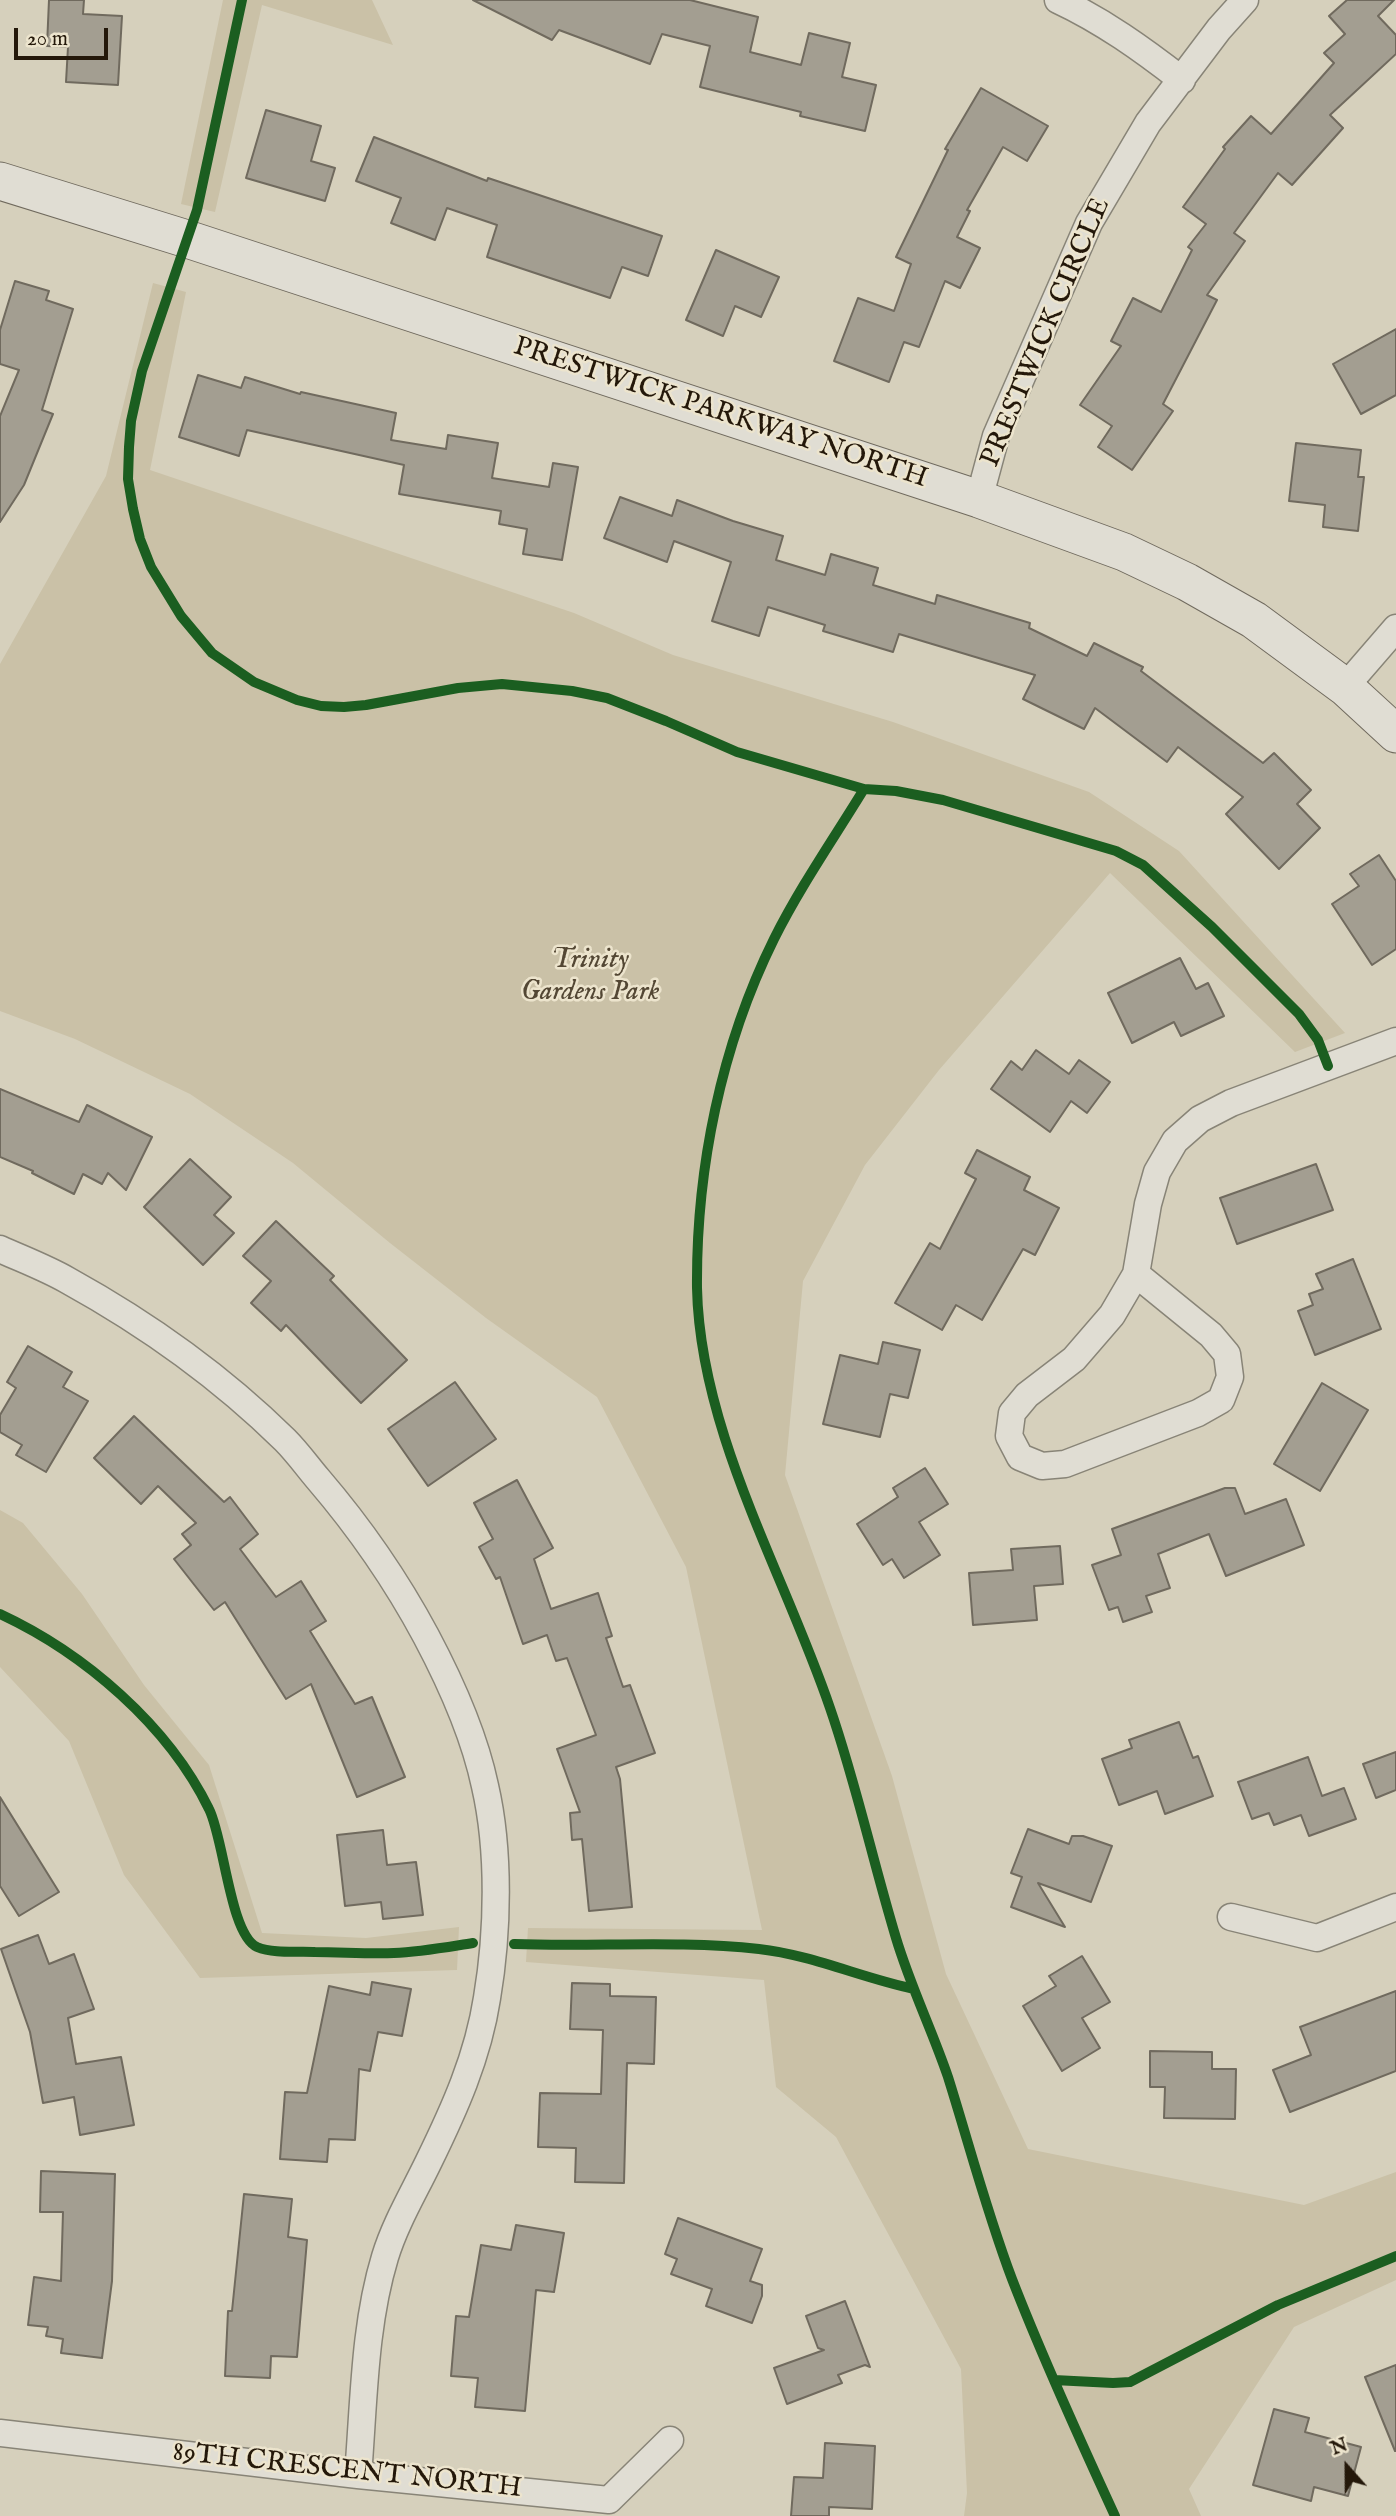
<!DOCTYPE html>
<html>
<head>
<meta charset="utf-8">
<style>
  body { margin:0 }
  #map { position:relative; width:1396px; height:2516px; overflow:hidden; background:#d6d0bc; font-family:"IM FELL English",serif }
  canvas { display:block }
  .north { position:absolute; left:1312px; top:2432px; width:70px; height:70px; -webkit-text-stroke:5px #ece4cd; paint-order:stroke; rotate:339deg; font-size:19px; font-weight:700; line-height:28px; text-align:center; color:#24180a }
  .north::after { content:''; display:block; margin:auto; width:24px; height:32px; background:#24180a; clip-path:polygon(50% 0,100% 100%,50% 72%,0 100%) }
  .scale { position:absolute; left:14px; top:28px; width:94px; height:32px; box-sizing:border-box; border:4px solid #24180a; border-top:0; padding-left:9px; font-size:21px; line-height:24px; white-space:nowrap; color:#24180a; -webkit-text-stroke:5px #ece4cd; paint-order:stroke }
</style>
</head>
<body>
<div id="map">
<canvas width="1396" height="2516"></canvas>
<div class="north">N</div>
<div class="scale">20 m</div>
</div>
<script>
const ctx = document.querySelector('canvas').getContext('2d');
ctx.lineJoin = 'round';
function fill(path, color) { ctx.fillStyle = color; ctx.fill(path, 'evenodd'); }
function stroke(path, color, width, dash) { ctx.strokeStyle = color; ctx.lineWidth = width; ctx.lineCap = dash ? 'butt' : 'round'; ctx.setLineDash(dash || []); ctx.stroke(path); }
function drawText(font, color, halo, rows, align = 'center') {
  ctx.font = font + ' "IM FELL English",serif'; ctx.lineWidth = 5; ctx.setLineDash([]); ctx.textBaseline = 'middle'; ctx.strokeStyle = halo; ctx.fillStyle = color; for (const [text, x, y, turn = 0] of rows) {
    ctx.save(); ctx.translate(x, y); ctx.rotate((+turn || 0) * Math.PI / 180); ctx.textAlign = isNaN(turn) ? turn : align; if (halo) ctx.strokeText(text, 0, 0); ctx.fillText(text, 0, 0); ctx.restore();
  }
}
fill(new Path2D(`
  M 223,0 L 372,0 L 393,45 L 262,5 L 215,212 L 181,204 Z
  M 153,283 L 186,292 L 150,470 L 574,613 L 673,655 L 893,722 L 1089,792 L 1179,851 L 1345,1033 L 1295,1052 L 1110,873 L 939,1070 L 865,1165 L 803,1281 L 785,1475 L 892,1776 L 946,1974 L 1028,2149 L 1304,2205 L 1396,2172 L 1396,2280 L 1294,2327 L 1189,2489 L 1201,2516 L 964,2516 L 967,2493 L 961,2369 L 836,2137 L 776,2087 L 764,1980 L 526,1962 L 528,1928 L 762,1930 L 686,1567 L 597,1397 L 486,1318 L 390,1243 L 293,1163 L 190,1094 L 75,1039 L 0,1011 L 0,664 L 106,476 Z
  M 0,1510 L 23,1523 L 82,1594 L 144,1685 L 209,1765 L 262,1933 L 366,1938 L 459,1927 L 457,1970 L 200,1978 L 124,1875 L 69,1741 L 0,1667 Z`), '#cac1a7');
const building = new Path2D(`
  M 49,0 L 84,0 L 83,14 L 122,16 L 118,85 L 66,82 L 68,47 L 47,46 Z
  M 473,0 L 690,0 L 758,17 L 750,52 L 801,65 L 809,33 L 850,43 L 842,77 L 876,85 L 865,131 L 800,116 L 801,112 L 700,87 L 710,46 L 662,34 L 650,64 L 559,30 L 552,40 Z
  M 1347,0 L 1394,0 L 1378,16 L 1396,35 L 1396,54 L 1330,115 L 1343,128 L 1292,185 L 1278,173 L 1234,233 L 1245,241 L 1207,295 L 1217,300 L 1163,404 L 1173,411 L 1132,470 L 1098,447 L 1112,426 L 1080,405 L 1121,346 L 1111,341 L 1133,298 L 1161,312 L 1192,250 L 1188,247 L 1206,224 L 1183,207 L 1225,149 L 1223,147 L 1251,116 L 1271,134 L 1334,63 L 1324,53 L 1345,34 L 1329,16 Z
  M 981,88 L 1048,126 L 1027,161 L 1003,147 L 967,210 L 970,211 L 957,237 L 980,248 L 960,288 L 945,281 L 919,347 L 904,342 L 889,382 L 834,361 L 858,298 L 894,311 L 911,264 L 896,257 L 948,150 L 945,149 Z
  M 266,110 L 321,126 L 311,161 L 335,168 L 325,201 L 246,178 Z
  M 374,137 L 487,181 L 488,178 L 662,236 L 648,276 L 622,267 L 610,298 L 487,257 L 497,225 L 447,208 L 435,240 L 391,223 L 401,198 L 356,181 Z
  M 716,250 L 779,277 L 761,317 L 735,306 L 723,336 L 686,320 Z
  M 15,281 L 49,291 L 46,300 L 73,309 L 42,410 L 53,414 L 24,485 L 0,522 L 0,416 L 19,370 L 0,364 L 0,330 Z
  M 1396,329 L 1396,395 L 1361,414 L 1333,364 Z
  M 198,375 L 241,388 L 245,377 L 300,394 L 301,392 L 396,413 L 391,440 L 446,449 L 448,435 L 498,443 L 492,478 L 549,487 L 553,463 L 578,467 L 562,560 L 523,554 L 527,529 L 499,524 L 501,511 L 399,494 L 404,465 L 247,430 L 239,456 L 179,437 Z
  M 1296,443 L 1361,450 L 1358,477 L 1364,477 L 1358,531 L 1323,527 L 1325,505 L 1289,501 Z
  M 620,497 L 672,516 L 677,500 L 733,521 L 783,536 L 776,560 L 825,575 L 831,554 L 878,568 L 873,585 L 935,604 L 937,595 L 1030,623 L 1029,628 L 1087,656 L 1094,643 L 1143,667 L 1141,671 L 1263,763 L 1274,753 L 1311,790 L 1297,804 L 1320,828 L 1279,869 L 1226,814 L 1243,797 L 1178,747 L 1167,762 L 1095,708 L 1084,729 L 1023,699 L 1035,675 L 899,634 L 893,652 L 823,631 L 825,625 L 768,607 L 759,636 L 712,621 L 731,562 L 674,541 L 667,562 L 604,538 Z
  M 1379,855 L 1396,881 L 1396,949 L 1372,965 L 1332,904 L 1359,886 L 1350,874 Z
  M 1180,958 L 1196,989 L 1208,983 L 1224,1016 L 1181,1036 L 1174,1022 L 1132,1043 L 1108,993 Z
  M 1036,1050 L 1069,1074 L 1079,1060 L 1110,1082 L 1087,1113 L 1071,1101 L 1050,1132 L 991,1089 L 1011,1061 L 1022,1070 Z
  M 0,1089 L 79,1122 L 87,1105 L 152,1137 L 126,1190 L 108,1173 L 102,1184 L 83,1174 L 74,1194 L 32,1173 L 33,1171 L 0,1157 Z
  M 977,1150 L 1030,1177 L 1024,1190 L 1059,1208 L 1035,1255 L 1023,1249 L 982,1320 L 956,1305 L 942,1330 L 895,1303 L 930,1243 L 940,1249 L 976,1179 L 965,1173 Z
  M 190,1159 L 231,1197 L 214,1215 L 234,1233 L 203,1265 L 144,1207 Z
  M 1316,1164 L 1333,1210 L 1237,1244 L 1220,1198 Z
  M 276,1221 L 334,1276 L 330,1280 L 407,1360 L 361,1403 L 286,1325 L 281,1331 L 251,1303 L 271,1281 L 243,1256 Z
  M 1353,1259 L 1381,1329 L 1315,1355 L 1298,1311 L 1313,1305 L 1309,1294 L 1323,1289 L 1316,1274 Z
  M 883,1342 L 920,1350 L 908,1398 L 890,1394 L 880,1437 L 823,1424 L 840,1355 L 878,1364 Z
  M 28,1346 L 72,1372 L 63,1387 L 88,1401 L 46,1472 L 16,1455 L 22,1445 L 0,1432 L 0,1415 L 16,1388 L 7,1382 Z
  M 455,1382 L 496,1439 L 428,1486 L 388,1429 Z
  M 1322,1383 L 1368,1410 L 1320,1491 L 1274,1464 Z
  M 134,1416 L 224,1502 L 230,1497 L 258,1534 L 240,1549 L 276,1597 L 301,1581 L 326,1621 L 310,1631 L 355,1704 L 372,1697 L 405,1777 L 357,1797 L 311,1684 L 286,1699 L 225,1602 L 214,1610 L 174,1559 L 191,1545 L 182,1534 L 196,1523 L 158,1486 L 141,1504 L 94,1458 Z
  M 925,1468 L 948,1504 L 919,1522 L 940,1555 L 904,1578 L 892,1559 L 883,1565 L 857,1524 L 898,1497 L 893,1488 Z
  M 517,1480 L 553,1548 L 534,1559 L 551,1609 L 598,1593 L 612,1636 L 606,1638 L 623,1687 L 630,1685 L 655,1753 L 616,1767 L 620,1779 L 632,1907 L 589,1911 L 582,1839 L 572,1840 L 570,1813 L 580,1812 L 557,1749 L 596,1735 L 567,1658 L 556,1661 L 547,1635 L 523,1644 L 500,1577 L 496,1579 L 479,1547 L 493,1539 L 474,1503 Z
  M 1225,1488 L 1235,1488 L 1245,1514 L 1286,1499 L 1304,1545 L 1226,1576 L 1209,1534 L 1158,1554 L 1170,1588 L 1146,1596 L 1152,1612 L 1123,1622 L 1118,1607 L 1109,1610 L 1092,1565 L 1121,1555 L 1112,1529 Z
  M 1060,1546 L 1063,1584 L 1034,1586 L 1037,1620 L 973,1625 L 969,1573 L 1013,1570 L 1011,1549 Z
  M 1179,1722 L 1193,1758 L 1198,1756 L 1213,1796 L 1165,1814 L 1157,1791 L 1119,1805 L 1102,1759 L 1132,1748 L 1129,1740 Z
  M 1396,1752 L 1396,1790 L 1376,1798 L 1363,1764 Z
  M 1308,1757 L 1322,1796 L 1344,1788 L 1356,1819 L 1309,1836 L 1301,1815 L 1274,1825 L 1269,1813 L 1252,1819 L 1238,1782 Z
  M 0,1797 L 59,1892 L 19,1916 L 0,1886 Z
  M 1028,1829 L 1069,1844 L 1072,1836 L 1083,1836 L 1112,1846 L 1091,1902 L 1038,1883 L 1065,1927 L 1011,1907 L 1022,1877 L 1011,1873 Z
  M 383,1830 L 387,1865 L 416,1862 L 423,1915 L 383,1919 L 381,1902 L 345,1906 L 337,1835 Z
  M 38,1935 L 49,1964 L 74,1954 L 94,2009 L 68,2018 L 76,2064 L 121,2057 L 134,2125 L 80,2135 L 74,2097 L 43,2103 L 30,2032 L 1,1949 Z
  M 1082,1956 L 1110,2002 L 1082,2018 L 1100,2048 L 1062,2071 L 1023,2006 L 1056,1986 L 1049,1976 Z
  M 372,1982 L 411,1989 L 402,2036 L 378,2032 L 370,2071 L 359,2069 L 355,2140 L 329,2139 L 327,2162 L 280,2159 L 285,2092 L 307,2093 L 329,1986 L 370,1995 Z
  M 572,1983 L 610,1984 L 610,1996 L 656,1997 L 654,2064 L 627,2063 L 624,2183 L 575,2182 L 576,2148 L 538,2147 L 540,2093 L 601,2094 L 603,2030 L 570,2029 Z
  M 1396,1991 L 1396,2071 L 1290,2112 L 1273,2070 L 1311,2055 L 1300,2027 Z
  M 1150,2051 L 1212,2052 L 1212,2069 L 1236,2069 L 1235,2119 L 1164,2118 L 1165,2087 L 1150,2087 Z
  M 41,2171 L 115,2174 L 112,2281 L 102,2358 L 61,2353 L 63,2339 L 46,2336 L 48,2327 L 28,2325 L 34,2277 L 61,2281 L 63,2212 L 40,2212 Z
  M 244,2194 L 292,2199 L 288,2237 L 307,2240 L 297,2357 L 271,2356 L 270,2378 L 225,2376 L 228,2311 L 232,2311 Z
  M 678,2218 L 762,2249 L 750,2281 L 762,2285 L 762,2296 L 752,2323 L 706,2306 L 712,2289 L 671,2274 L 677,2259 L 665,2254 Z
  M 516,2225 L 564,2233 L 554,2292 L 536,2290 L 525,2411 L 475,2407 L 478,2378 L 451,2376 L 456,2316 L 469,2317 L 481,2245 L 511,2250 Z
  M 845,2301 L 870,2367 L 865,2365 L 838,2375 L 842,2383 L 787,2404 L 774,2368 L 824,2350 L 818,2348 L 806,2316 Z
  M 1396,2365 L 1396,2451 L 1395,2451 L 1365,2377 Z
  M 1274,2409 L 1309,2418 L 1305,2432 L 1361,2447 L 1348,2496 L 1314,2487 L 1311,2501 L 1253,2485 Z
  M 825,2443 L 875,2446 L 872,2509 L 829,2507 L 829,2516 L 791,2516 L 794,2477 L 823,2478 Z`);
fill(building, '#a39e91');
stroke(building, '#706a5e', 2);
const street = new Path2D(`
  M 1058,0 C 1103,21 1142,49 1182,80
  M 979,499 L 996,436 L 1089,223 L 1148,123 L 1219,29 L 1245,0
  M 1345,687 L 1396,628
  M 0,1249 C 22,1259 46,1268 67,1280 C 145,1323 221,1377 285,1440 C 297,1452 307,1466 318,1479 C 360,1528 396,1580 426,1636 C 451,1683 474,1734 485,1786 C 500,1851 498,1933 487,1998 C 478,2057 454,2110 428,2163 C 413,2194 395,2224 385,2257 C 364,2326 364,2402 358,2475
  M 1136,1274 L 1211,1335 L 1227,1354 L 1230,1377 L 1221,1400 L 1198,1413 L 1065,1464 L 1042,1466 L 1020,1457 L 1009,1436 L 1012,1413 L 1027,1395 L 1074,1359 L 1112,1315 L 1136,1274 L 1148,1204 L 1157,1172 L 1175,1141 L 1200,1119 L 1231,1103 L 1396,1041
  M 1231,1917 L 1317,1938 L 1396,1907
  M 0,2433 L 358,2475 L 609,2500 L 670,2440`);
const secondary = new Path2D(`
  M 0,181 L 187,239 L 979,499 L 1124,552 L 1187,582 L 1254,620 L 1345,687 L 1396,734`);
stroke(street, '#888477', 29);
stroke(secondary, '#706a5e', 39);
stroke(street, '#e0ddd3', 26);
stroke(secondary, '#e0ddd3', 37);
stroke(new Path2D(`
  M 242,0 L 197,210 L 142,371 L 131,421 L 129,447 L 128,479 L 133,509 L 140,539 L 151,567 L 181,616 L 212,653 L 254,682 L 297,700 L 321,706 L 344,707 L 366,705 L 458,688 L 502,684 L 572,691 L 607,698 L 666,721 L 737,752 L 864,789 L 896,791 L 943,800 L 1116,851 L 1143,865 L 1212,927 L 1299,1014 L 1318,1040 L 1328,1066
  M 864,789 C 834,838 800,887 774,939 C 721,1046 696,1169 697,1288 C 700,1432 784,1573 830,1708 C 856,1783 873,1862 896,1938 C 910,1985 932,2030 948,2077 C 969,2144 987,2213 1012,2279 C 1043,2359 1079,2438 1115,2516
  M 0,1614 C 84,1653 168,1725 209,1809 C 224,1838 230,1935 257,1947 C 274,1954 297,1951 315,1952 C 341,1952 368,1954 394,1953 C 420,1952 447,1947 473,1943
  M 514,1944 C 595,1947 678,1940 759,1949 C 812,1955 862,1978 914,1989
  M 1054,2380 L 1113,2383 L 1130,2382 L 1278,2305 L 1396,2256`), '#1b5e20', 10);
drawText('28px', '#24180a', '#ece4cd', [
  ["PRESTWICK CIRCLE",1047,333,-67],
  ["PRESTWICK PARKWAY NORTH",720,414,18],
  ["89TH CRESCENT NORTH",347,2472,6]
]);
drawText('italic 28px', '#534734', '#ece4cd', [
  ["Trinity",590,961],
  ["Gardens Park",590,993]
]);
</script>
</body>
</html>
